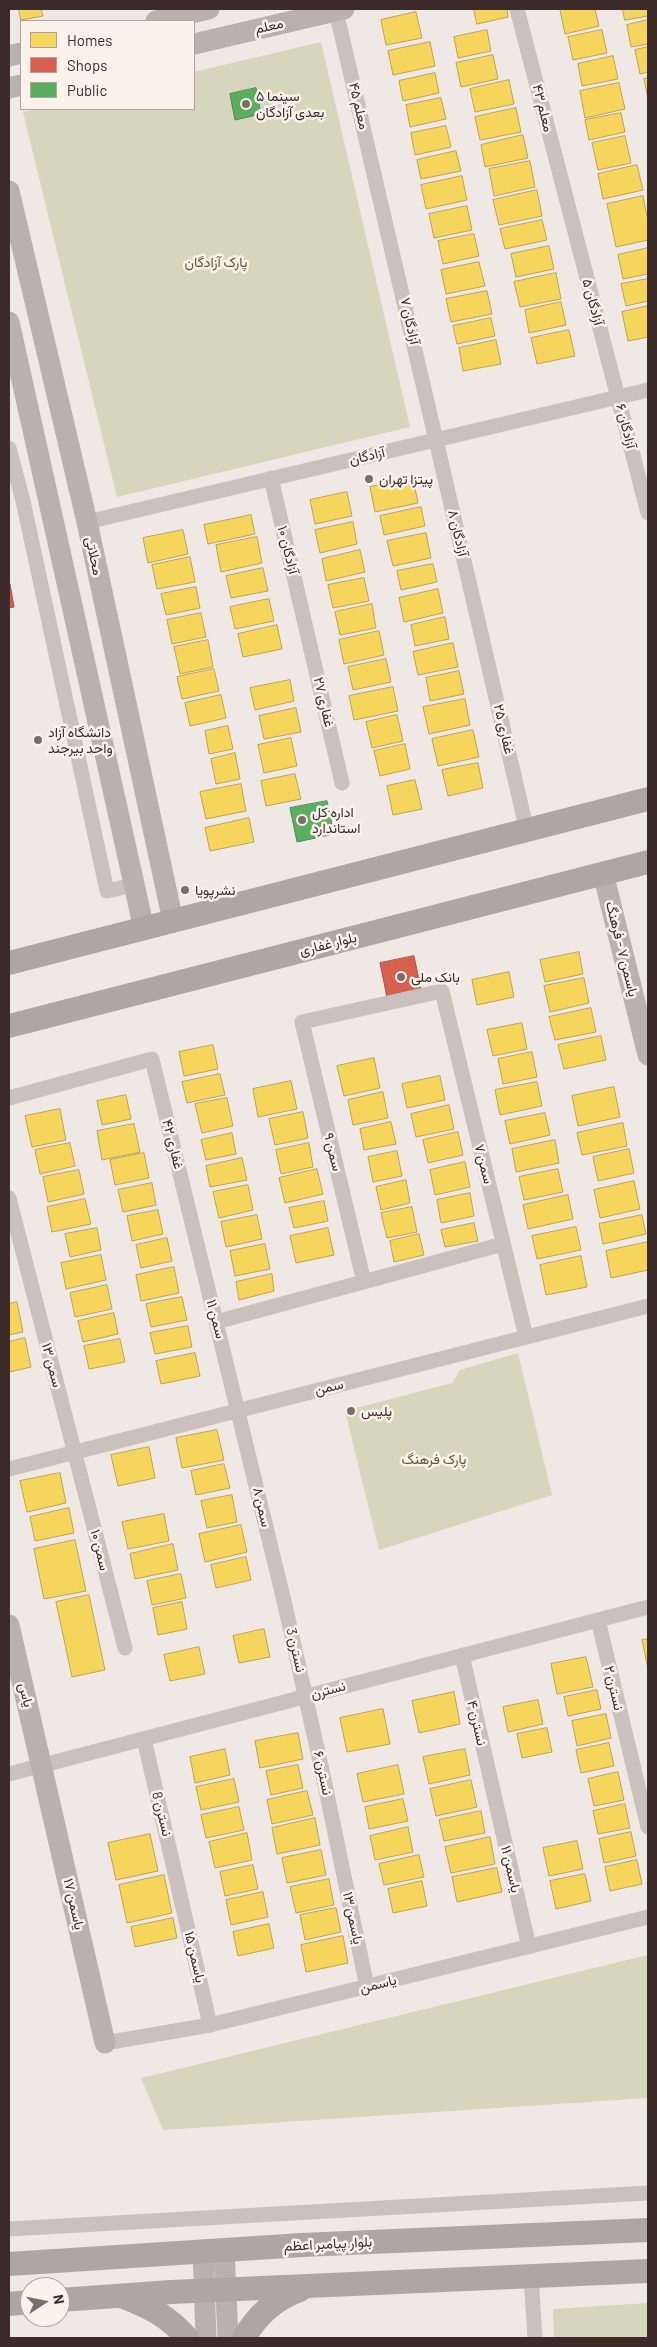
<!DOCTYPE html>
<html>
<head>
<meta charset="utf-8">
<style>
  body { margin:0 }
  #map { position:relative; width:657px; height:2347px; overflow:hidden; background:#f0e8e4; font-family:Barlow,sans-serif }
  canvas { display:block }
  .frame { position:absolute; inset:0; border:10px solid #3c2c29; pointer-events:none }
  .legend { position:absolute; left:20px; top:20px; width:175px; height:90px; box-sizing:border-box; background:#fcf2ec; border:1px solid #afa39e; margin:0; padding:6px 9px; list-style:none; font-size:15px; color:#3c2c29 }
  .legend li { display:flex; align-items:center; gap:10px; height:25px }
  .legend b { width:25px; border:1px solid #afa39e }
  .north { position:absolute; left:20px; top:2277px; width:50px; height:50px; box-sizing:border-box; background:#fcf2ec; border:1px solid #afa39e; border-radius:50%; rotate:79deg; font-size:14px; font-weight:700; line-height:20px; text-align:center; color:#3c2c29 }
  .north::after { content:''; display:block; margin:auto; width:18px; height:22px; background:#7b6e6a; clip-path:polygon(50% 0,100% 100%,50% 72%,0 100%) }
</style>
</head>
<body>
<div id="map">
<canvas width="657" height="2347"></canvas>
<div class="frame"></div>
<ul class="legend">
<li><b style="height:14px;background:#f6d55c"></b>Homes</li>
<li><b style="height:14px;background:#d6604d"></b>Shops</li>
<li><b style="height:14px;background:#5aae61"></b>Public</li>
</ul>
<div class="north">N</div>
</div>
<script>
const ctx = document.querySelector('canvas').getContext('2d');
ctx.lineJoin = 'round';
function fill(path, color) { ctx.fillStyle = color; ctx.fill(path, 'evenodd'); }
function stroke(path, color, width, dash) { ctx.strokeStyle = color; ctx.lineWidth = width; ctx.lineCap = dash ? 'butt' : 'round'; ctx.setLineDash(dash || []); ctx.stroke(path); }
function drawText(font, color, halo, rows, align = 'center') {
  ctx.font = font + ' Barlow,Vazirmatn,sans-serif'; ctx.lineWidth = 5; ctx.setLineDash([]); ctx.textBaseline = 'middle'; ctx.strokeStyle = halo; ctx.fillStyle = color; for (const [text, x, y, turn = 0] of rows) {
    ctx.save(); ctx.translate(x, y); ctx.rotate((+turn || 0) * Math.PI / 180); ctx.textAlign = isNaN(turn) ? turn : align; if (halo) ctx.strokeText(text, 0, 0); ctx.fillText(text, 0, 0); ctx.restore();
  }
}
fill(new Path2D(`
  M 321,42 L 410,427 L 117,497 L 23,112 L 39,109 L 194,109 L 194,72 Z
  M 518,1353 L 552,1495 L 379,1550 L 345,1411 L 452,1383 L 460,1370 Z
  M 648,1955 L 648,2098 L 163,2130 L 141,2078 Z
  M 648,2303 L 648,2338 L 554,2338 L 553,2309 Z`), '#d5d6bc');
const homes = new Path2D(`
  M 19,9 L 41,9 L 43,16 L 21,20 Z
  M 474,9 L 507,9 L 508,17 L 477,24 Z
  M 565,9 L 595,9 L 599,26 L 565,34 L 560,10 Z
  M 623,9 L 648,9 L 648,16 L 625,20 Z
  M 416,12 L 422,38 L 386,45 L 381,20 Z
  M 648,20 L 648,44 L 631,47 L 627,25 Z
  M 487,30 L 491,51 L 458,58 L 454,37 Z
  M 602,30 L 607,53 L 573,60 L 568,37 Z
  M 430,42 L 435,66 L 393,75 L 388,51 Z
  M 648,47 L 648,72 L 640,74 L 635,50 Z
  M 493,55 L 498,79 L 461,87 L 456,63 Z
  M 613,56 L 618,79 L 582,86 L 578,64 Z
  M 435,73 L 439,93 L 403,101 L 399,81 Z
  M 648,78 L 648,99 L 644,79 Z
  M 509,80 L 514,104 L 475,112 L 470,89 Z
  M 619,83 L 625,109 L 585,118 L 580,91 Z
  M 441,98 L 446,119 L 410,127 L 406,105 Z
  M 516,108 L 521,132 L 480,140 L 475,117 Z
  M 621,113 L 625,132 L 589,140 L 585,120 Z
  M 446,126 L 451,147 L 415,155 L 411,133 Z
  M 523,135 L 528,158 L 485,167 L 481,145 Z
  M 625,136 L 631,163 L 598,170 L 592,143 Z
  M 456,151 L 461,171 L 421,179 L 417,160 Z
  M 530,161 L 535,187 L 494,196 L 489,169 Z
  M 637,165 L 643,190 L 603,199 L 598,174 Z
  M 462,176 L 467,200 L 426,209 L 421,185 Z
  M 537,190 L 542,216 L 499,225 L 493,200 Z
  M 643,196 L 648,221 L 648,240 L 616,247 L 607,204 Z
  M 467,206 L 472,230 L 434,238 L 429,214 Z
  M 542,220 L 547,240 L 505,249 L 500,229 Z
  M 474,234 L 479,256 L 443,264 L 438,241 Z
  M 549,246 L 554,269 L 516,277 L 511,254 Z
  M 648,248 L 648,274 L 623,279 L 618,255 Z
  M 479,262 L 485,286 L 446,294 L 441,270 Z
  M 556,273 L 561,299 L 520,307 L 514,282 Z
  M 648,279 L 648,301 L 626,306 L 621,284 Z
  M 487,291 L 492,314 L 451,322 L 446,299 Z
  M 561,302 L 566,325 L 529,333 L 525,310 Z
  M 648,306 L 648,337 L 628,341 L 622,312 Z
  M 491,318 L 495,336 L 457,344 L 453,326 Z
  M 569,330 L 575,356 L 537,364 L 531,338 Z
  M 496,340 L 501,364 L 463,371 L 459,348 Z
  M 413,478 L 418,503 L 375,512 L 370,487 Z
  M 347,492 L 352,516 L 315,524 L 310,500 Z
  M 421,507 L 425,526 L 384,535 L 380,516 Z
  M 251,515 L 255,534 L 208,544 L 204,525 Z
  M 353,522 L 357,544 L 320,553 L 315,530 Z
  M 183,530 L 188,554 L 148,563 L 143,538 Z
  M 426,533 L 431,558 L 393,566 L 387,541 Z
  M 257,537 L 262,563 L 221,572 L 216,545 Z
  M 360,550 L 365,572 L 326,581 L 322,559 Z
  M 190,557 L 195,582 L 157,589 L 152,565 Z
  M 433,564 L 437,582 L 401,590 L 397,571 Z
  M 263,568 L 268,591 L 231,598 L 226,576 Z
  M 364,578 L 369,601 L 333,608 L 328,585 Z
  M 196,587 L 200,608 L 166,615 L 161,594 Z
  M 438,589 L 443,613 L 404,622 L 399,598 Z
  M 269,599 L 274,621 L 235,629 L 230,607 Z
  M 372,604 L 376,628 L 340,635 L 335,612 Z
  M 201,613 L 206,637 L 172,644 L 167,620 Z
  M 445,617 L 449,639 L 415,646 L 411,625 Z
  M 277,625 L 282,649 L 243,657 L 238,634 Z
  M 379,631 L 384,655 L 344,664 L 339,640 Z
  M 208,640 L 213,667 L 180,674 L 174,647 Z
  M 453,643 L 458,667 L 418,675 L 413,652 Z
  M 386,659 L 391,682 L 353,690 L 348,667 Z
  M 214,669 L 219,691 L 182,699 L 177,677 Z
  M 459,671 L 464,694 L 430,701 L 426,678 Z
  M 290,680 L 294,701 L 255,710 L 250,688 Z
  M 393,687 L 398,711 L 354,720 L 349,696 Z
  M 221,695 L 226,718 L 190,726 L 185,703 Z
  M 465,699 L 470,725 L 429,734 L 423,707 Z
  M 296,708 L 301,732 L 264,739 L 259,716 Z
  M 397,715 L 403,741 L 372,748 L 366,722 Z
  M 228,726 L 233,749 L 209,754 L 205,731 Z
  M 473,730 L 479,757 L 438,766 L 432,739 Z
  M 291,738 L 297,766 L 264,773 L 258,745 Z
  M 405,744 L 410,769 L 380,776 L 374,751 Z
  M 235,753 L 240,779 L 216,784 L 211,759 Z
  M 478,763 L 483,788 L 448,796 L 442,770 Z
  M 295,774 L 301,799 L 266,806 L 261,781 Z
  M 415,780 L 422,809 L 393,815 L 387,786 Z
  M 241,784 L 246,811 L 206,819 L 200,792 Z
  M 249,818 L 254,842 L 210,851 L 205,828 Z
  M 579,952 L 583,974 L 545,982 L 540,960 Z
  M 509,972 L 514,997 L 477,1005 L 472,980 Z
  M 584,978 L 589,1003 L 550,1012 L 544,986 Z
  M 591,1008 L 596,1032 L 555,1040 L 549,1017 Z
  M 522,1023 L 527,1049 L 493,1056 L 487,1030 Z
  M 601,1036 L 606,1060 L 564,1069 L 558,1045 Z
  M 213,1045 L 218,1069 L 184,1076 L 179,1052 Z
  M 532,1052 L 537,1077 L 503,1084 L 498,1059 Z
  M 374,1058 L 380,1088 L 344,1096 L 337,1066 Z
  M 220,1074 L 225,1095 L 187,1103 L 182,1082 Z
  M 440,1076 L 445,1100 L 407,1108 L 402,1084 Z
  M 291,1081 L 297,1109 L 258,1117 L 253,1089 Z
  M 537,1082 L 542,1106 L 500,1115 L 495,1090 Z
  M 614,1087 L 620,1117 L 578,1126 L 572,1096 Z
  M 383,1092 L 388,1118 L 353,1125 L 348,1100 Z
  M 126,1095 L 131,1119 L 102,1125 L 97,1101 Z
  M 227,1098 L 233,1126 L 202,1133 L 195,1104 Z
  M 449,1105 L 454,1129 L 416,1137 L 411,1114 Z
  M 60,1109 L 66,1140 L 32,1147 L 25,1116 Z
  M 303,1112 L 308,1138 L 275,1145 L 269,1119 Z
  M 545,1113 L 550,1135 L 510,1144 L 505,1121 Z
  M 391,1122 L 396,1144 L 364,1150 L 360,1129 Z
  M 623,1123 L 627,1146 L 582,1155 L 577,1133 Z
  M 134,1124 L 140,1152 L 102,1160 L 97,1131 Z
  M 458,1132 L 463,1155 L 428,1163 L 423,1140 Z
  M 232,1133 L 236,1154 L 206,1160 L 201,1140 Z
  M 555,1140 L 559,1163 L 516,1172 L 512,1149 Z
  M 70,1143 L 75,1166 L 40,1174 L 35,1150 Z
  M 309,1143 L 313,1167 L 281,1174 L 276,1150 Z
  M 629,1149 L 634,1173 L 598,1181 L 593,1157 Z
  M 397,1151 L 402,1176 L 373,1182 L 368,1157 Z
  M 144,1153 L 149,1178 L 115,1185 L 110,1160 Z
  M 242,1158 L 247,1180 L 210,1187 L 206,1166 Z
  M 465,1162 L 470,1187 L 435,1195 L 430,1170 Z
  M 317,1169 L 323,1194 L 285,1203 L 279,1178 Z
  M 558,1169 L 563,1192 L 524,1200 L 519,1177 Z
  M 79,1170 L 84,1194 L 48,1202 L 43,1177 Z
  M 406,1180 L 410,1203 L 381,1210 L 376,1187 Z
  M 634,1181 L 640,1209 L 600,1218 L 594,1190 Z
  M 152,1183 L 156,1205 L 123,1212 L 118,1190 Z
  M 248,1185 L 253,1210 L 219,1218 L 213,1192 Z
  M 470,1193 L 474,1216 L 441,1223 L 437,1200 Z
  M 568,1195 L 573,1219 L 528,1229 L 523,1205 Z
  M 85,1199 L 91,1224 L 52,1232 L 47,1207 Z
  M 324,1201 L 328,1221 L 294,1228 L 289,1208 Z
  M 412,1207 L 417,1232 L 387,1238 L 381,1213 Z
  M 158,1210 L 163,1234 L 132,1241 L 127,1216 Z
  M 257,1215 L 262,1239 L 226,1247 L 221,1222 Z
  M 642,1215 L 646,1234 L 603,1244 L 599,1224 Z
  M 474,1223 L 478,1241 L 445,1247 L 441,1230 Z
  M 576,1227 L 581,1250 L 537,1259 L 532,1236 Z
  M 97,1228 L 101,1250 L 70,1257 L 65,1234 Z
  M 328,1228 L 334,1255 L 296,1263 L 290,1236 Z
  M 419,1234 L 424,1255 L 394,1262 L 390,1241 Z
  M 167,1238 L 172,1261 L 141,1268 L 136,1245 Z
  M 648,1242 L 648,1270 L 611,1278 L 606,1251 Z
  M 265,1244 L 270,1269 L 235,1276 L 230,1251 Z
  M 101,1255 L 106,1280 L 66,1289 L 61,1263 Z
  M 581,1256 L 587,1287 L 546,1295 L 540,1265 Z
  M 174,1267 L 179,1293 L 141,1301 L 136,1275 Z
  M 272,1274 L 274,1291 L 239,1300 L 236,1282 Z
  M 107,1285 L 112,1309 L 75,1317 L 70,1293 Z
  M 182,1297 L 187,1320 L 151,1327 L 146,1304 Z
  M 17,1302 L 23,1332 L 9,1335 L 9,1304 Z
  M 114,1313 L 118,1334 L 83,1342 L 78,1321 Z
  M 188,1326 L 192,1347 L 155,1354 L 150,1333 Z
  M 25,1338 L 31,1367 L 9,1372 L 9,1342 Z
  M 120,1339 L 125,1362 L 89,1369 L 84,1346 Z
  M 195,1353 L 200,1376 L 161,1384 L 156,1361 Z
  M 217,1430 L 224,1460 L 182,1468 L 176,1438 Z
  M 149,1447 L 155,1478 L 118,1486 L 111,1455 Z
  M 224,1464 L 230,1488 L 196,1495 L 191,1471 Z
  M 60,1473 L 66,1503 L 27,1512 L 20,1481 Z
  M 232,1495 L 237,1522 L 207,1528 L 201,1501 Z
  M 69,1508 L 74,1533 L 35,1541 L 30,1517 Z
  M 164,1514 L 169,1541 L 128,1549 L 122,1522 Z
  M 241,1525 L 247,1552 L 205,1562 L 199,1534 Z
  M 75,1540 L 86,1591 L 44,1599 L 34,1549 Z
  M 173,1544 L 178,1570 L 135,1579 L 130,1554 Z
  M 246,1557 L 251,1580 L 216,1588 L 211,1565 Z
  M 181,1574 L 186,1598 L 152,1605 L 147,1581 Z
  M 89,1595 L 105,1670 L 72,1677 L 56,1602 Z
  M 182,1602 L 187,1629 L 158,1635 L 153,1608 Z
  M 264,1629 L 270,1657 L 239,1663 L 233,1636 Z
  M 648,1639 L 648,1669 L 642,1640 Z
  M 199,1647 L 205,1674 L 170,1681 L 164,1655 Z
  M 586,1657 L 593,1687 L 557,1694 L 551,1664 Z
  M 597,1690 L 601,1709 L 568,1716 L 564,1697 Z
  M 454,1692 L 460,1724 L 419,1733 L 412,1701 Z
  M 538,1700 L 543,1724 L 508,1732 L 503,1707 Z
  M 383,1709 L 390,1744 L 347,1752 L 340,1718 Z
  M 606,1714 L 611,1738 L 577,1746 L 572,1721 Z
  M 547,1728 L 552,1752 L 522,1758 L 517,1734 Z
  M 298,1733 L 303,1759 L 260,1768 L 255,1741 Z
  M 609,1743 L 614,1766 L 581,1773 L 576,1750 Z
  M 225,1749 L 230,1775 L 195,1783 L 190,1757 Z
  M 465,1749 L 470,1775 L 429,1784 L 423,1757 Z
  M 298,1765 L 303,1788 L 271,1795 L 266,1771 Z
  M 398,1765 L 404,1794 L 363,1802 L 357,1774 Z
  M 618,1772 L 624,1800 L 594,1806 L 588,1779 Z
  M 234,1779 L 239,1802 L 201,1810 L 196,1787 Z
  M 471,1780 L 477,1807 L 436,1816 L 430,1789 Z
  M 307,1791 L 313,1815 L 272,1824 L 267,1800 Z
  M 403,1799 L 408,1821 L 369,1829 L 365,1807 Z
  M 625,1804 L 630,1828 L 598,1834 L 593,1811 Z
  M 239,1807 L 244,1830 L 206,1838 L 201,1815 Z
  M 481,1811 L 485,1833 L 444,1841 L 439,1820 Z
  M 315,1818 L 320,1845 L 277,1854 L 272,1828 Z
  M 408,1827 L 413,1852 L 375,1860 L 370,1836 Z
  M 631,1832 L 636,1856 L 604,1863 L 599,1839 Z
  M 247,1833 L 252,1860 L 215,1868 L 209,1842 Z
  M 150,1834 L 158,1871 L 116,1880 L 108,1843 Z
  M 490,1837 L 495,1864 L 451,1873 L 445,1847 Z
  M 577,1841 L 583,1869 L 549,1876 L 543,1848 Z
  M 321,1850 L 326,1875 L 287,1883 L 282,1858 Z
  M 419,1855 L 424,1877 L 384,1885 L 379,1864 Z
  M 637,1860 L 642,1884 L 610,1891 L 605,1867 Z
  M 253,1865 L 258,1889 L 225,1896 L 220,1872 Z
  M 497,1868 L 502,1892 L 457,1902 L 452,1877 Z
  M 585,1874 L 591,1901 L 556,1909 L 550,1881 Z
  M 164,1875 L 172,1913 L 127,1923 L 119,1885 Z
  M 329,1879 L 334,1905 L 296,1913 L 290,1887 Z
  M 422,1881 L 427,1906 L 393,1913 L 388,1889 Z
  M 263,1892 L 268,1917 L 231,1925 L 226,1900 Z
  M 336,1908 L 341,1932 L 305,1940 L 300,1915 Z
  M 173,1918 L 177,1938 L 135,1947 L 131,1927 Z
  M 269,1924 L 274,1948 L 238,1956 L 233,1932 Z
  M 343,1936 L 348,1963 L 306,1972 L 301,1945 Z`);
fill(homes, '#f6d55c');
stroke(homes, '#bea24d', 1);
const shops = new Path2D(`
  M 10,584 L 14,607 L 9,608 L 9,584 Z
  M 414,956 L 421,990 L 387,997 L 380,963 Z`);
fill(shops, '#d6604d');
stroke(shops, '#a85042', 1);
const public = new Path2D(`
  M 256,88 L 261,114 L 235,120 L 230,94 Z
  M 327,801 L 334,834 L 297,842 L 290,808 Z`);
fill(public, '#5aae61');
stroke(public, '#518750', 1);
stroke(new Path2D(`
  M 517,9 L 648,513
  M 336,11 C 400,284 464,557 527,831
  M 9,448 L 23,501 L 107,891 L 133,885
  M 271,478 L 342,783
  M 87,522 L 648,390
  M 9,1098 L 152,1059 L 285,1605 L 323,1775 L 367,1987
  M 9,1198 L 125,1648
  M 364,1282 L 302,1022 L 442,991 L 526,1337
  M 216,1322 L 503,1244
  M 9,1469 L 648,1306
  M 598,1620 L 648,1827
  M 462,1655 L 529,1947
  M 144,1739 L 210,2025
  M 9,1774 L 648,1607
  M 105,2043 L 210,2025 L 648,1917
  M 9,2229 L 648,2193
  M 531,2276 L 535,2338`), '#cac1bc', 15);
stroke(new Path2D(`
  M 156,21 L 209,9
  M 194,44 L 344,9
  M 9,56 L 21,53
  M 9,88 L 21,85
  M 9,191 L 87,522 L 173,921
  M 9,322 L 144,929
  M 603,873 L 648,1055
  M 9,1625 L 105,2043
  M 224,2249 L 228,2338
  M 203,2250 L 206,2338`), '#bab1ad', 21);
stroke(new Path2D(`
  M 9,963 L 648,799
  M 9,1026 L 648,862
  M 9,2264 L 302,2245 L 648,2230
  M 124,2297 C 150,2307 169,2317 187,2338
  M 60,2300 L 171,2292 L 648,2271
  M 9,2304 L 30,2302
  M 244,2338 C 257,2315 274,2299 300,2290`), '#afa5a1', 24);
for (const [x, y, r, color] of [
  [246,104,5,"#7b6e6a"],
  [369,479,5,"#7b6e6a"],
  [38,740,5,"#7b6e6a"],
  [302,820,5,"#7b6e6a"],
  [185,890,5,"#7b6e6a"],
  [401,977,5,"#7b6e6a"],
  [351,1411,5,"#7b6e6a"]
]) { const dot = new Path2D(); dot.arc(x, y, r, 0, 2 * Math.PI); ctx.fillStyle = color; ctx.fill(dot); stroke(dot, '#fcf2ec', 2); }
drawText('14px', '#3c2c29', '#fcf2ec', [
  ["معلم",269,26,-13],
  ["معلم ۴۵",359,106,77],
  ["معلم ۴۳",543,108,76],
  ["آزادگان ۵",593,302,75],
  ["آزادگان ۷",410,321,78],
  ["آزادگان ۶",626,426,76],
  ["آزادگان",367,456,-13],
  ["آزادگان ۸",458,533,77],
  ["آزادگان ۱۰",288,550,76],
  ["محلاتی",94,556,78],
  ["غفاری ۲۷",324,702,77],
  ["غفاری ۲۵",504,729,77],
  ["بلوار غفاری",328,944,-14],
  ["یاسمن ۷ - فرهنگ",622,949,76],
  ["غفاری ۴۲",173,1144,76],
  ["سمن ۹",333,1152,76],
  ["سمن ۷",484,1164,76],
  ["سمن ۱۱",216,1319,76],
  ["سمن ۱۳",52,1365,75],
  ["سمن",329,1387,-14],
  ["سمن ۸",262,1507,77],
  ["سمن ۱۰",100,1550,76],
  ["نسترن 3",296,1650,77],
  ["نسترن ۲",614,1688,77],
  ["نسترن",328,1690,-15],
  ["یاس",26,1695,76],
  ["نسترن ۴",477,1723,77],
  ["نسترن ۶",323,1773,78],
  ["نسترن 8",162,1814,76],
  ["یاسمن ۱۱",511,1869,77],
  ["یاسمن ۱۷",74,1904,77],
  ["یاسمن ۱۳",353,1918,78],
  ["یاسمن ۱۵",195,1957,77],
  ["یاسمن",378,1984,-14],
  ["بلوار پیامبر اعظم",328,2244,-3]
]);
drawText('14px', '#3c2c29', '#fcf2ec', [
  ["سینما ۵",256,96],
  ["بعدی آزادگان",256,112],
  ["پیتزا تهران",379,479],
  ["دانشگاه آزاد",48,732],
  ["واحد بیرجند",48,748],
  ["اداره کل",312,812],
  ["استاندارد",312,828],
  ["نشرپویا",195,890],
  ["بانک ملی",411,977],
  ["پلیس",361,1411]
], 'left');
drawText('14px', '#525d2a', '#fcf2ec', [
  ["پارک آزادگان",216,262],
  ["پارک فرهنگ",434,1459]
]);
</script>
</body>
</html>
